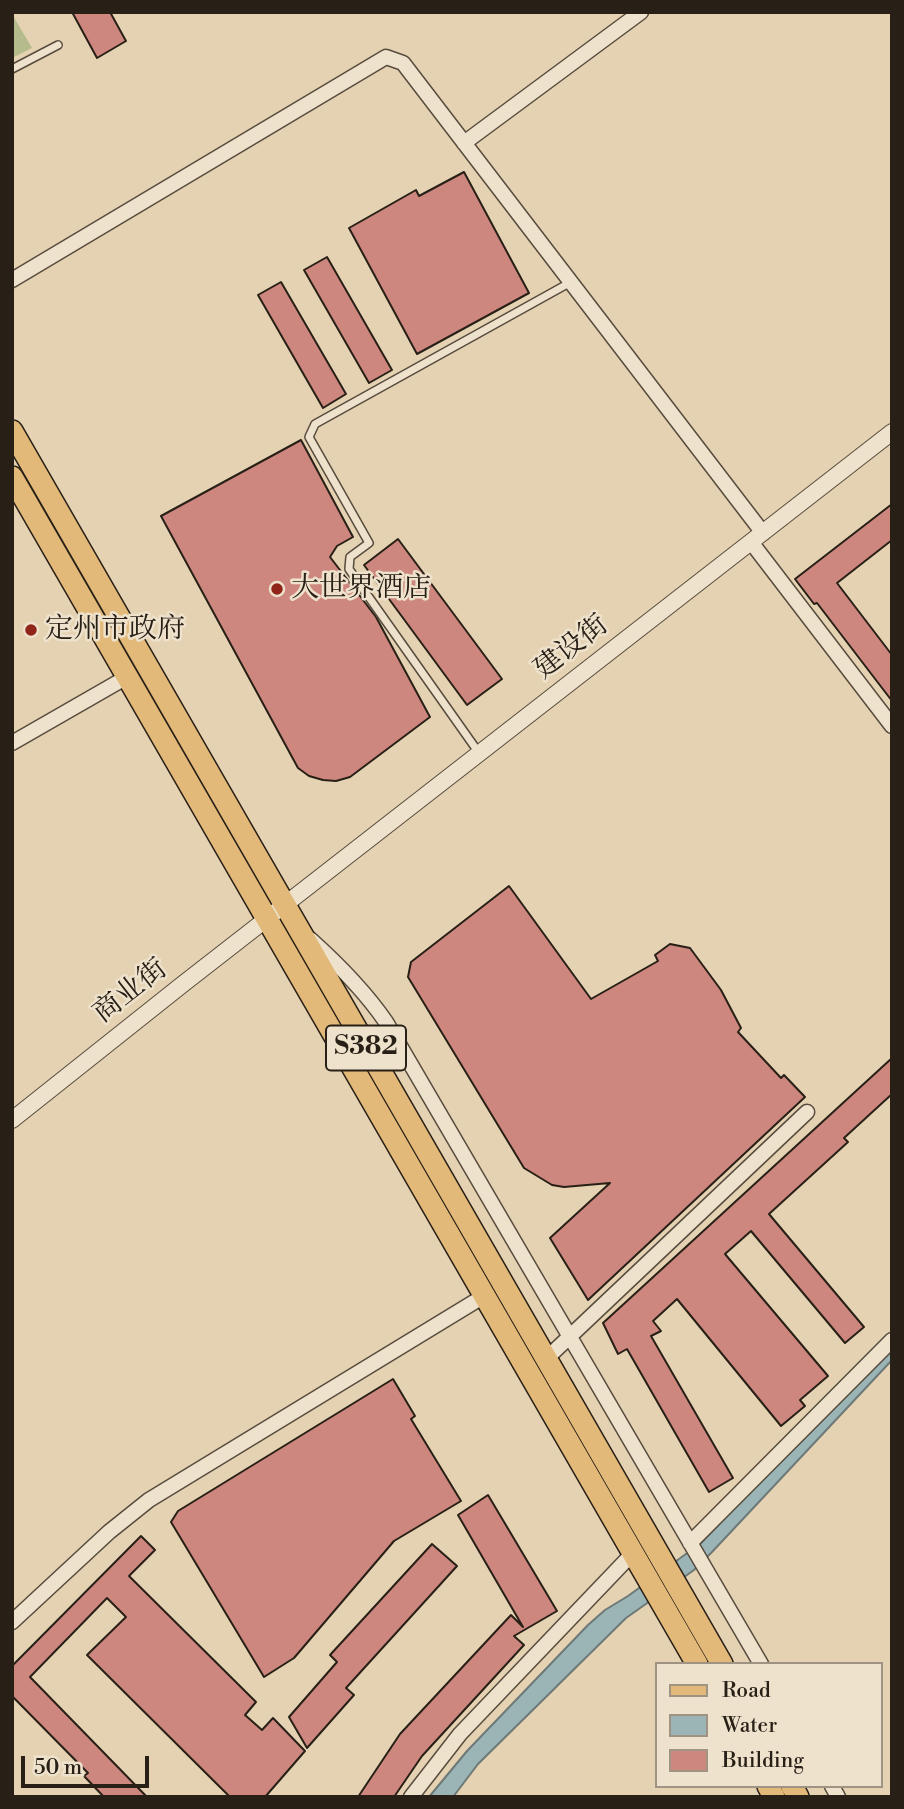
<!DOCTYPE html>
<html>
<head>
<meta charset="utf-8">
<style>
  body { margin:0 }
  #map { position:relative; width:904px; height:1809px; overflow:hidden; background:#e5d2b2; font-family:"Libre Bodoni",serif }
  canvas { display:block }
  .frame { position:absolute; inset:0; border:14px solid #282016; pointer-events:none }
  .legend { position:absolute; left:655px; top:1662px; width:228px; height:126px; box-sizing:border-box; background:#eee2cd; border:2px solid #9f9484; margin:0; padding:9px 12px; list-style:none; font-size:21px; color:#282016 }
  .legend li { display:flex; align-items:center; gap:14px; height:35px }
  .legend b { width:35px; border:2px solid #9f9484 }
  .scale { position:absolute; left:21px; top:1756px; width:128px; height:32px; box-sizing:border-box; border:4px solid #282016; border-top:0; padding-left:9px; font-size:21px; line-height:24px; white-space:nowrap; color:#282016; -webkit-text-stroke:5px #eee2cd; paint-order:stroke }
</style>
</head>
<body>
<div id="map">
<canvas width="904" height="1809"></canvas>
<div class="frame"></div>
<ul class="legend">
<li><b style="height:9px;background:#e2b979"></b>Road</li>
<li><b style="height:19px;background:#9bb5b7"></b>Water</li>
<li><b style="height:19px;background:#cd877e"></b>Building</li>
</ul>
<div class="scale">50 m</div>
</div>
<script>
const ctx = document.querySelector('canvas').getContext('2d');
ctx.lineJoin = 'round';
function fill(path, color) { ctx.fillStyle = color; ctx.fill(path, 'evenodd'); }
function stroke(path, color, width, dash) { ctx.strokeStyle = color; ctx.lineWidth = width; ctx.lineCap = dash ? 'butt' : 'round'; ctx.setLineDash(dash || []); ctx.stroke(path); }
function drawText(font, color, halo, rows, align = 'center') {
  ctx.font = font + ' "Libre Bodoni","Noto Serif SC",serif'; ctx.lineWidth = 5; ctx.setLineDash([]); ctx.textBaseline = 'middle'; ctx.strokeStyle = halo; ctx.fillStyle = color; for (const [text, x, y, turn = 0] of rows) {
    ctx.save(); ctx.translate(x, y); ctx.rotate((+turn || 0) * Math.PI / 180); ctx.textAlign = isNaN(turn) ? turn : align; if (halo) ctx.strokeText(text, 0, 0); ctx.fillText(text, 0, 0); ctx.restore();
  }
}
fill(new Path2D(`
  M 12,14 L 32,48 L 12,58 Z`), '#b6bb8b');
const water = new Path2D(`
  M 892,1344 L 892,1360 L 712,1552 L 694,1570 L 626,1618 L 478,1764 L 453,1797 L 429,1797 L 467,1751 L 588,1625 L 605,1610 L 628,1596 L 701,1543 Z`);
fill(water, '#9bb5b7');
stroke(water, '#6d7977', 2);
const building = new Path2D(`
  M 72,12 L 110,12 L 126,41 L 97,58 Z
  M 464,172 L 529,293 L 417,354 L 349,228 L 416,190 L 419,196 Z
  M 327,257 L 392,370 L 369,383 L 304,270 Z
  M 281,282 L 346,394 L 323,408 L 258,295 Z
  M 301,440 L 353,537 L 337,546 L 330,557 L 376,617 L 430,717 L 350,777 L 336,781 L 323,780 L 309,776 L 298,768 L 161,516 Z
  M 892,504 L 892,540 L 837,583 L 892,655 L 892,701 L 817,603 L 814,604 L 795,579 Z
  M 398,539 L 502,679 L 467,705 L 364,565 Z
  M 509,886 L 591,999 L 658,961 L 655,955 L 670,944 L 690,948 L 721,990 L 741,1028 L 738,1032 L 781,1078 L 784,1075 L 805,1097 L 588,1300 L 550,1238 L 610,1183 L 564,1187 L 552,1185 L 524,1168 L 408,977 L 411,962 Z
  M 892,1058 L 892,1094 L 844,1138 L 848,1142 L 769,1214 L 864,1327 L 845,1343 L 751,1231 L 725,1254 L 828,1376 L 800,1400 L 805,1406 L 781,1426 L 677,1299 L 653,1321 L 661,1331 L 651,1336 L 733,1478 L 709,1492 L 627,1349 L 618,1354 L 603,1323 Z
  M 393,1379 L 415,1416 L 411,1419 L 461,1501 L 394,1541 L 294,1658 L 264,1677 L 171,1522 L 178,1511 Z
  M 488,1495 L 557,1611 L 514,1636 L 524,1645 L 422,1756 L 394,1797 L 358,1797 L 400,1734 L 511,1615 L 523,1627 L 458,1515 Z
  M 141,1536 L 155,1550 L 129,1576 L 256,1702 L 245,1715 L 262,1730 L 273,1718 L 305,1751 L 265,1797 L 230,1797 L 87,1655 L 126,1617 L 107,1598 L 30,1677 L 147,1797 L 104,1797 L 84,1776 L 88,1773 L 12,1696 L 12,1666 Z
  M 432,1544 L 457,1566 L 346,1688 L 354,1695 L 307,1748 L 289,1717 L 337,1662 L 330,1655 Z`);
fill(building, '#cd877e');
stroke(building, '#282016', 2);
const service = new Path2D(`
  M 12,69 L 58,45
  M 479,753 L 349,569 L 350,557 L 369,543 L 309,437 L 315,424 L 571,282`);
const minor = new Path2D(`
  M 464,143 L 641,12
  M 12,280 L 386,57 L 403,63 L 763,533
  M 751,542 L 892,726
  M 12,743 L 127,677
  M 310,939 C 339,965 364,990 386,1022 L 761,1664
  M 546,1359 L 807,1112
  M 690,1543 L 892,1340
  M 12,1622 L 109,1532 L 149,1500 L 484,1296
  M 832,1786 L 838,1797
  M 411,1797 L 460,1734 L 633,1553`);
const tertiary = new Path2D(`
  M 12,1120 L 183,984 L 892,432`);
const primary = new Path2D(`
  M 12,431 L 722,1664
  M 12,477 L 697,1664
  M 768,1786 L 774,1797
  M 792,1786 L 798,1797`);
stroke(service, '#574c3d', 10);
stroke(minor, '#574c3d', 17);
stroke(tertiary, '#574c3d', 18);
stroke(primary, '#282016', 24);
stroke(service, '#eee2cd', 7);
stroke(minor, '#eee2cd', 14);
stroke(tertiary, '#eee2cd', 16);
stroke(primary, '#e2b979', 21);
for (const [x, y, r, color] of [
  [277,589,7,"#8f2418"],
  [31,630,7,"#8f2418"]
]) { const dot = new Path2D(); dot.arc(x, y, r, 0, 2 * Math.PI); ctx.fillStyle = color; ctx.fill(dot); stroke(dot, '#eee2cd', 2.5); }
for (const [x, y, w] of [
  [366,1048,80]
]) { const box = new Path2D(); box.roundRect(x - w / 2, y - 22.5, w, 45, 5); ctx.fillStyle = '#eee2cd'; ctx.fill(box); stroke(box, '#282016', 2); }
drawText('bold 26px', '#282016', null, [
  ["S382",366,1048]
]);
drawText('28px', '#282016', '#eee2cd', [
  ["大世界酒店",291,589],
  ["定州市政府",45,630]
], 'left');
drawText('28px', '#282016', '#eee2cd', [
  ["建设街",572,648,-38],
  ["商业街",131,992,-38]
]);
</script>
</body>
</html>
